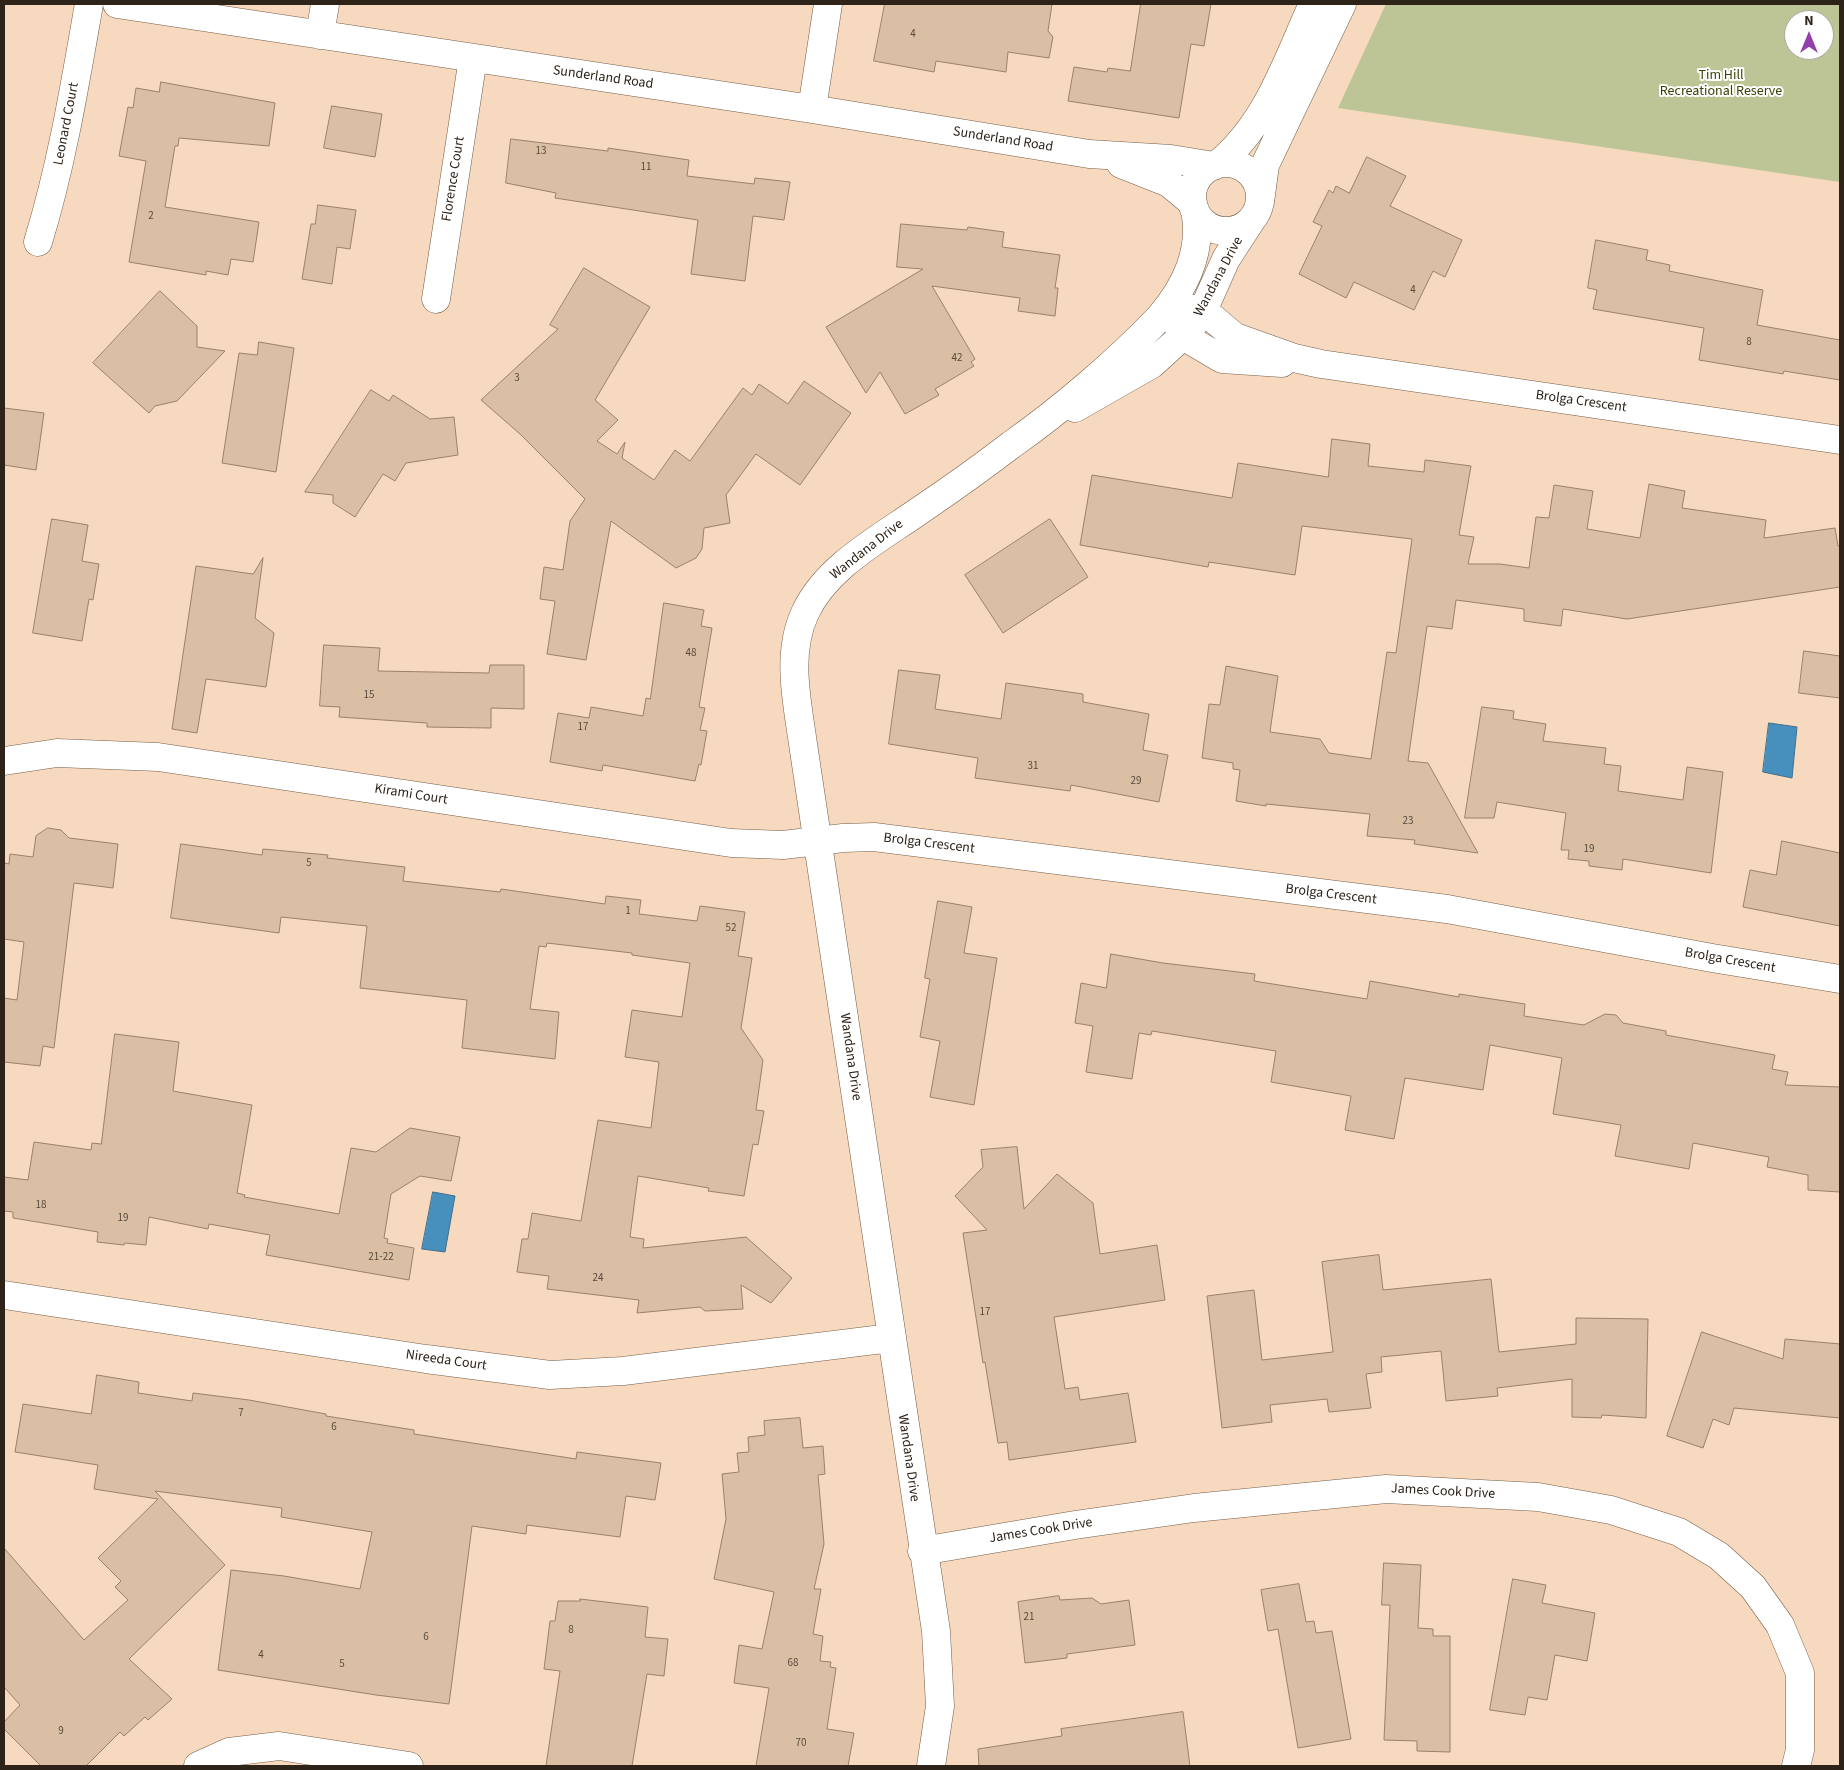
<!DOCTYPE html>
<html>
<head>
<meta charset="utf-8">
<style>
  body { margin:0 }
  #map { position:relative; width:1844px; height:1770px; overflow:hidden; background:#f6d9bf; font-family:"Source Sans 3",sans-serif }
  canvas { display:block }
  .frame { position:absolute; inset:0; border:5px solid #2e2319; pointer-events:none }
  .north { position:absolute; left:1784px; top:10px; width:50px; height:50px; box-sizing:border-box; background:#fff; border:1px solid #aba7a3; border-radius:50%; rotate:0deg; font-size:14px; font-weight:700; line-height:20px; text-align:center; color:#2e2319 }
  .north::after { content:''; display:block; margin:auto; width:18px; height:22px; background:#943fac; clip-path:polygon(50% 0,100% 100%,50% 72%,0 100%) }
</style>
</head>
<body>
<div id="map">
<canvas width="1844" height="1770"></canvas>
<div class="frame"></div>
<div class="north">N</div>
</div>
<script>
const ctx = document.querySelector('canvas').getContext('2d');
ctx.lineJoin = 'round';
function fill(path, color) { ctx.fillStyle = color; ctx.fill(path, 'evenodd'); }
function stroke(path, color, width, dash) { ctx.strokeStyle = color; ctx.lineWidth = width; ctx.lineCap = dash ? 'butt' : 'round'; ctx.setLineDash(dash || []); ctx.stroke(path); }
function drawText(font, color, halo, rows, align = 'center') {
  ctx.font = font + ' "Source Sans 3",sans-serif'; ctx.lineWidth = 4; ctx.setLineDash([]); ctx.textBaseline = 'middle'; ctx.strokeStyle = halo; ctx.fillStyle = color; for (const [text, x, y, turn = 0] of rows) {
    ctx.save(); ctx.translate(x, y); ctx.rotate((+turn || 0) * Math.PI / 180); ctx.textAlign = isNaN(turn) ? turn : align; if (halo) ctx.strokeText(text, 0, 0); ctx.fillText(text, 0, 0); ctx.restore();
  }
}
fill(new Path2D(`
  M 1386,4 L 1840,4 L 1840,182 L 1338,108 ZM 1794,20 L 1824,20 L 1824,50 L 1794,50 Z`), '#bdc495');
const water = new Path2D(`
  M 1769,723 L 1797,727 L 1792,778 L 1763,772 Z
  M 433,1192 L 455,1196 L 445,1252 L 422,1249 Z`);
fill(water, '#4790be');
stroke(water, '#406f8c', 1);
const building = new Path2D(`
  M 885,4 L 1052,4 L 1048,31 L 1053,37 L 1049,58 L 1008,52 L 1006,72 L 936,61 L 934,72 L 874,61 Z
  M 1141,4 L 1211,4 L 1204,46 L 1191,44 L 1179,118 L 1068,101 L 1074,67 L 1107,72 L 1108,68 L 1130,71 Z
  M 161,82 L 275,103 L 269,146 L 179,138 L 178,146 L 175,146 L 165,207 L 259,222 L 253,262 L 231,259 L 228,275 L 206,271 L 206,275 L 129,262 L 146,161 L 119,156 L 128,107 L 133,108 L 136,88 L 159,92 Z
  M 332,106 L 382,114 L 375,157 L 324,148 Z
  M 511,139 L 608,151 L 608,148 L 689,160 L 687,176 L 754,184 L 755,178 L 790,182 L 784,220 L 753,216 L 745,281 L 691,274 L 698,220 L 555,198 L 556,193 L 506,183 Z
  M 1367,157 L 1406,176 L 1390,206 L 1462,240 L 1445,277 L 1433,271 L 1414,310 L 1354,282 L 1346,298 L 1299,274 L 1322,226 L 1313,222 L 1329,190 L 1333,193 L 1336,186 L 1349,193 Z
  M 318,205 L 356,210 L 350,249 L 337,247 L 332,284 L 302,279 L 311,224 L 315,224 Z
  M 901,224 L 967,230 L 968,227 L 1004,232 L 1002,247 L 1060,255 L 1055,288 L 1058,288 L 1055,316 L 1018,311 L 1020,298 L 932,286 L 975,359 L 971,362 L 974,366 L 935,389 L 939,395 L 905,414 L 880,372 L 866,393 L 826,327 L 923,269 L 897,267 Z
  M 1596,240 L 1648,250 L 1646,260 L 1670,265 L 1669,271 L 1763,290 L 1757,325 L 1840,340 L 1840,380 L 1784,371 L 1783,374 L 1699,360 L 1704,328 L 1593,309 L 1597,290 L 1588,288 Z
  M 584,268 L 650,307 L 595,400 L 618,420 L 597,441 L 617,454 L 625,442 L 622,458 L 654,480 L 675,450 L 690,461 L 743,388 L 752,395 L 759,384 L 788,404 L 804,381 L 851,413 L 800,485 L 756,454 L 726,495 L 730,523 L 704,528 L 702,549 L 696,558 L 676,568 L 611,521 L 586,660 L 547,654 L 555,601 L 540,599 L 544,567 L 563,570 L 570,521 L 585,499 L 520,434 L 481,400 L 558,329 L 550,325 Z
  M 160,291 L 197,326 L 197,347 L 225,351 L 177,401 L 155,406 L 149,413 L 93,363 Z
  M 259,342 L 294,348 L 276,472 L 222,463 L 239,353 L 257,355 Z
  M 371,390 L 389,401 L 393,395 L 430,419 L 454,417 L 458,455 L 406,463 L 395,481 L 383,474 L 355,517 L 333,503 L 333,495 L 305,492 Z
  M 4,408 L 44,413 L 36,470 L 4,465 Z
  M 1332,439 L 1370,444 L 1368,466 L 1424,472 L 1425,460 L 1471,466 L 1459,535 L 1474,537 L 1468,564 L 1500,564 L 1529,568 L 1536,517 L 1549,518 L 1554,485 L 1593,491 L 1587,529 L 1640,538 L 1649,484 L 1685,491 L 1682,508 L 1766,520 L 1764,538 L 1835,528 L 1838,546 L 1840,546 L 1840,587 L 1627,619 L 1563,609 L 1561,626 L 1524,621 L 1524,609 L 1456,600 L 1452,629 L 1427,626 L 1408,761 L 1428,763 L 1478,853 L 1414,844 L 1415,840 L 1367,836 L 1370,814 L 1266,804 L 1266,806 L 1236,801 L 1240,770 L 1233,769 L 1233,763 L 1202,758 L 1209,704 L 1220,705 L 1226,666 L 1278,676 L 1270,732 L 1320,739 L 1329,753 L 1371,759 L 1387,652 L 1396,653 L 1412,539 L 1302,526 L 1295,575 L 1209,562 L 1208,567 L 1080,545 L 1092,475 L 1232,498 L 1238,463 L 1328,477 Z
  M 52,519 L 88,525 L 82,561 L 99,564 L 93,600 L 89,599 L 82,641 L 33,633 Z
  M 1050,519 L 1088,577 L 1003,633 L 965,575 Z
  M 263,558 L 255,618 L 274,633 L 266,687 L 206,679 L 197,733 L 172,729 L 196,566 L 253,574 Z
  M 664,603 L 704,610 L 701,626 L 712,628 L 699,707 L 705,708 L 700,730 L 707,731 L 701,765 L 699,764 L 695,781 L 603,765 L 602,771 L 550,762 L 558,713 L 589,718 L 591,707 L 643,716 L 646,698 L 650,699 Z
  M 324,645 L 380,648 L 378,671 L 489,673 L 490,665 L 524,665 L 524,709 L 491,708 L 491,728 L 427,727 L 427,723 L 339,717 L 340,707 L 320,706 Z
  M 1804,651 L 1840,656 L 1840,698 L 1799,693 Z
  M 899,670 L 940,675 L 935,709 L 1001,719 L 1006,683 L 1083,694 L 1083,702 L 1149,714 L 1143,750 L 1168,755 L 1159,802 L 1071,785 L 1070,791 L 975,778 L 978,758 L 889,744 Z
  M 1482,707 L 1514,711 L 1513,719 L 1546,724 L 1543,741 L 1606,748 L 1604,764 L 1621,766 L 1618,791 L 1683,800 L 1687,767 L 1723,772 L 1711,873 L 1623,859 L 1622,870 L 1589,866 L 1589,861 L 1568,859 L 1569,850 L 1561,850 L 1566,813 L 1497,802 L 1494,818 L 1465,818 Z
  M 48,828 L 61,830 L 69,838 L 118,844 L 113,888 L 74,883 L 54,1048 L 43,1046 L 40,1066 L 4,1062 L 4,998 L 17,1000 L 24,942 L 4,939 L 4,863 L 9,864 L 10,854 L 33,857 L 36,836 Z
  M 1782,841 L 1840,853 L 1840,926 L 1743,907 L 1750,870 L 1776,875 Z
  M 181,844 L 262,855 L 263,849 L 328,855 L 327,858 L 405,867 L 403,881 L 500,892 L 501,889 L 605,904 L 606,896 L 641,900 L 639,914 L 697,921 L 700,906 L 745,912 L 738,956 L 752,958 L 741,1028 L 763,1060 L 756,1110 L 764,1111 L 758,1145 L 753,1144 L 744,1196 L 708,1191 L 709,1188 L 638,1176 L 630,1237 L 644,1239 L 643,1248 L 746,1237 L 792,1278 L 771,1303 L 741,1285 L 743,1309 L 705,1311 L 700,1307 L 637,1313 L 639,1300 L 547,1289 L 549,1276 L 517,1272 L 522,1239 L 528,1239 L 532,1213 L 581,1221 L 598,1120 L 651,1128 L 659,1062 L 625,1057 L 632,1010 L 682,1017 L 690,963 L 632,955 L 632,953 L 547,943 L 546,947 L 539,946 L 530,1009 L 559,1012 L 555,1059 L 462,1048 L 467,1000 L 360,988 L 367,926 L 281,917 L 279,933 L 171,918 Z
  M 938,901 L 972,907 L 964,953 L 997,958 L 974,1105 L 930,1097 L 940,1041 L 920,1037 L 930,979 L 925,978 Z
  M 1111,954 L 1163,963 L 1255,974 L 1254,981 L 1367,999 L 1370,981 L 1459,997 L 1459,994 L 1525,1004 L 1524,1016 L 1584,1025 L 1605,1014 L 1616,1015 L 1623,1023 L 1666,1031 L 1666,1035 L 1775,1055 L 1772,1069 L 1788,1072 L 1785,1085 L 1840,1087 L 1840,1192 L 1808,1190 L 1808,1175 L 1767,1167 L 1769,1157 L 1693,1143 L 1689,1169 L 1615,1156 L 1621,1125 L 1553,1114 L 1562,1058 L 1490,1045 L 1483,1090 L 1405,1078 L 1394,1139 L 1345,1130 L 1351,1096 L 1271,1082 L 1276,1051 L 1152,1031 L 1151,1035 L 1139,1033 L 1132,1079 L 1086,1072 L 1093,1026 L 1075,1023 L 1081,983 L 1106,988 Z
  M 115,1034 L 179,1042 L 173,1091 L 252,1105 L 237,1193 L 245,1195 L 244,1197 L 339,1214 L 351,1148 L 376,1152 L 410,1128 L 460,1137 L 451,1181 L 420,1176 L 391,1194 L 384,1238 L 388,1239 L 387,1243 L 414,1248 L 409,1280 L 266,1255 L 270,1235 L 209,1224 L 208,1229 L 149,1217 L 146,1245 L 125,1243 L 124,1245 L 97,1242 L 98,1232 L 13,1218 L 13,1212 L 4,1211 L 4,1177 L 28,1180 L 34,1142 L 91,1150 L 92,1143 L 101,1144 Z
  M 1017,1147 L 1024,1209 L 1057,1174 L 1093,1203 L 1100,1254 L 1157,1245 L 1165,1300 L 1054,1317 L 1065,1389 L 1078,1387 L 1080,1400 L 1128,1393 L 1136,1442 L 1009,1460 L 1007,1442 L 998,1443 L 985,1362 L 983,1363 L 963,1233 L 987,1230 L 955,1196 L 983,1167 L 981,1150 Z
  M 1379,1255 L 1383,1290 L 1491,1279 L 1499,1352 L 1576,1344 L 1576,1318 L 1648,1319 L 1646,1418 L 1602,1415 L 1601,1418 L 1572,1417 L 1572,1379 L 1497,1388 L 1498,1396 L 1446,1401 L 1441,1351 L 1381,1357 L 1382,1372 L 1366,1374 L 1371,1408 L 1329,1412 L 1327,1399 L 1270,1405 L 1272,1422 L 1222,1428 L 1207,1296 L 1254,1290 L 1262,1360 L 1333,1352 L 1322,1262 Z
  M 1702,1332 L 1783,1359 L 1785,1339 L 1840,1344 L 1840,1418 L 1734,1408 L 1729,1425 L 1713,1419 L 1703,1448 L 1667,1436 Z
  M 97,1375 L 139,1382 L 138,1393 L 192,1401 L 193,1393 L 249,1400 L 326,1414 L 326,1416 L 414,1430 L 414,1434 L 576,1459 L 577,1452 L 661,1463 L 655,1500 L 626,1496 L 620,1537 L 527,1525 L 526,1534 L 472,1526 L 449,1704 L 376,1695 L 218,1670 L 231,1570 L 284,1576 L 360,1589 L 372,1532 L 281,1517 L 282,1508 L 155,1491 L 225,1565 L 129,1659 L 172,1699 L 148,1720 L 145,1717 L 124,1736 L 120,1732 L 86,1766 L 41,1766 L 4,1729 L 4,1722 L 20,1705 L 4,1687 L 4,1548 L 84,1640 L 128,1600 L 115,1587 L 121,1581 L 98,1558 L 158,1499 L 94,1489 L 98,1465 L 15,1452 L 23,1404 L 91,1414 Z
  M 800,1418 L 803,1448 L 823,1446 L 825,1474 L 818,1475 L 824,1544 L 814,1589 L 821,1589 L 813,1634 L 823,1636 L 820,1661 L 831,1662 L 830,1667 L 836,1668 L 827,1729 L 854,1733 L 848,1766 L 756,1766 L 769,1688 L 734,1683 L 739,1645 L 762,1649 L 774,1592 L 714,1579 L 726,1519 L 722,1474 L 739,1472 L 737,1453 L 749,1452 L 748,1437 L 765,1435 L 764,1421 Z
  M 1384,1563 L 1421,1565 L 1418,1628 L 1433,1629 L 1433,1636 L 1450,1636 L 1450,1752 L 1417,1751 L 1417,1741 L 1384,1740 L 1390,1605 L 1382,1605 Z
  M 1513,1579 L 1546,1585 L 1542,1603 L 1595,1613 L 1587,1661 L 1555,1655 L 1547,1700 L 1528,1697 L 1525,1715 L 1490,1710 Z
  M 1299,1584 L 1306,1622 L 1314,1621 L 1316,1633 L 1332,1631 L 1351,1739 L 1298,1748 L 1278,1629 L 1268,1631 L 1261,1590 Z
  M 1059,1596 L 1060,1600 L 1092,1598 L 1101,1604 L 1129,1600 L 1135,1645 L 1067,1654 L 1067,1658 L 1025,1663 L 1018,1602 Z
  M 580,1599 L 648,1607 L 645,1637 L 668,1639 L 664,1676 L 647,1674 L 632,1766 L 546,1766 L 560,1671 L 544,1669 L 550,1621 L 555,1621 L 558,1601 L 580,1601 Z
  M 1183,1712 L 1190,1766 L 979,1766 L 978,1749 L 1062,1736 L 1061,1729 Z`);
fill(building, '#dbbfa5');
stroke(building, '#9b8168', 1);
const minor = new Path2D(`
  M 117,4 L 812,109 L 1089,154 L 1171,159 L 1214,166
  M 320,35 L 325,4
  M 812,109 L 828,4
  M1192 197a34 34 0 1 1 68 0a34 34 0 1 1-68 0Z
  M 1121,164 L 1169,183 L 1193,203
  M 1218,164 C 1268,123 1287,60 1313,4
  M 1260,202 L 1265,165 L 1342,4
  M 38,242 C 62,164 75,84 89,4
  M 436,299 L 473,58
  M 1169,306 L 1203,310 L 1235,337 L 1294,358 L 1321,364 L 1840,440
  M 1175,319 L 1183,336 L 1222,359 L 1282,363
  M 1075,408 L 1152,364 L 1188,331 L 1202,313 L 1226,259 L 1252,219
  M 4,761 L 57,753 L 158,757 L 731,843 L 783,845 L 843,838 L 874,837 L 1447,909 L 1712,958 L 1840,979
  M 4,1295 L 426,1359 L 550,1375 L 623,1371 L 891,1338
  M 922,1551 L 1075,1525 L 1194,1508 L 1386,1489 L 1538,1497 L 1611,1510 L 1679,1532 L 1719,1556 L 1753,1587 L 1780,1625 L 1800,1673 L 1800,1750 L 1796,1766
  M 198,1766 L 229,1752 L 279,1746 L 409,1766
  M 931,1766 L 940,1706 L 936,1631 L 803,744 C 797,701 786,654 805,613 C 826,567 879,539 919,511 C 950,490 981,468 1011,445 C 1062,409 1117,362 1160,317 C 1186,286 1203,251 1195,210`);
stroke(minor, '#765e46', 29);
stroke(minor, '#fff', 28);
drawText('11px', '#594a3c', null, [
  ["4",913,35],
  ["13",541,152],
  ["11",646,168],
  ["2",151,217],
  ["4",1413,291],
  ["8",1749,343],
  ["42",957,359],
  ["3",517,379],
  ["48",691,654],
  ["15",369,696],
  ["17",583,728],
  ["31",1033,767],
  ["29",1136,782],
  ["23",1408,822],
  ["19",1589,850],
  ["5",309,864],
  ["1",628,912],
  ["52",731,929],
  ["18",41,1206],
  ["19",123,1219],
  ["21-22",381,1258],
  ["24",598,1279],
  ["17",985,1313],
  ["7",241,1414],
  ["6",334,1428],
  ["21",1029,1618],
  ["8",571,1631],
  ["6",426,1638],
  ["4",261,1656],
  ["68",793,1664],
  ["5",342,1665],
  ["9",61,1732],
  ["70",801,1744]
]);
drawText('14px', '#3d4206', '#fff', [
  ["Tim Hill",1721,76],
  ["Recreational Reserve",1721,92]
]);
drawText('14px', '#2e2319', '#fff', [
  ["Sunderland Road",603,78,8],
  ["Leonard Court",67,124,-79],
  ["Sunderland Road",1003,140,9],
  ["Florence Court",454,179,-81],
  ["Wandana Drive",1219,277,-62],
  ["Brolga Crescent",1581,402,8],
  ["Wandana Drive",867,550,-38],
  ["Kirami Court",411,795,9],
  ["Brolga Crescent",929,844,7],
  ["Brolga Crescent",1331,895,7],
  ["Brolga Crescent",1730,961,10],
  ["Wandana Drive",850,1057,82],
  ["Nireeda Court",446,1361,8],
  ["Wandana Drive",908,1458,82],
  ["James Cook Drive",1443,1492,3],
  ["James Cook Drive",1041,1531,-9]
]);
</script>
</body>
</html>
